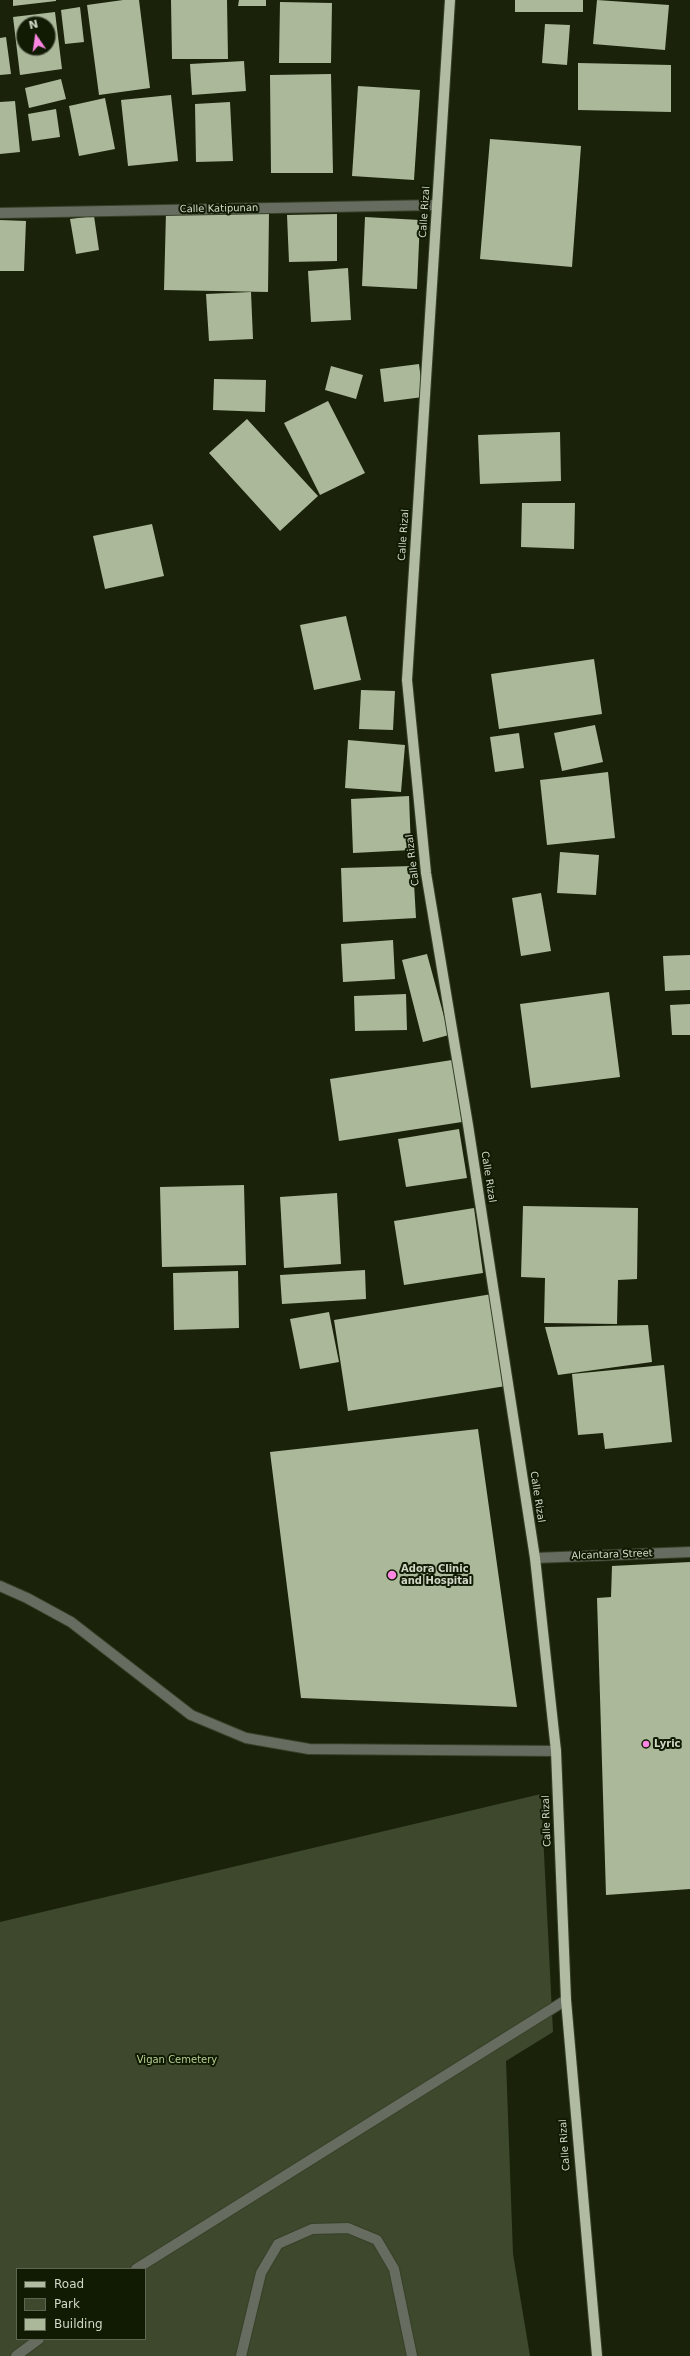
<!DOCTYPE html>
<html>
<head>
<meta charset="utf-8">
<style>
  body { margin:0 }
  #map { position:relative; width:690px; height:2356px; overflow:hidden; background:#1a230a; font-family:"DejaVu Sans",sans-serif }
  canvas { display:block }
  .legend { position:absolute; left:16px; top:2268px; width:130px; height:72px; box-sizing:border-box; background:#111a03; border:1px solid #5e6652; margin:0; padding:5px 7px; list-style:none; font-size:12px; color:#d1d8c8 }
  .legend li { display:flex; align-items:center; gap:8px; height:20px }
  .legend b { width:20px; border:1px solid #5e6652 }
  .north { position:absolute; left:16px; top:16px; width:40px; height:40px; box-sizing:border-box; background:#111a03; border:1px solid #5e6652; border-radius:50%; rotate:347deg; font-size:11px; font-weight:700; line-height:16px; text-align:center; color:#d1d8c8 }
  .north::after { content:''; display:block; margin:auto; width:14px; height:18px; background:#fd86e2; clip-path:polygon(50% 0,100% 100%,50% 72%,0 100%) }
</style>
</head>
<body>
<div id="map">
<canvas width="690" height="2356"></canvas>
<ul class="legend">
<li><b style="height:5px;background:#b0bba1"></b>Road</li>
<li><b style="height:11px;background:#3d482d"></b>Park</li>
<li><b style="height:11px;background:#abb89a"></b>Building</li>
</ul>
<div class="north">N</div>
</div>
<script>
const ctx = document.querySelector('canvas').getContext('2d');
ctx.lineJoin = 'round';
function fill(path, color) { ctx.fillStyle = color; ctx.fill(path, 'evenodd'); }
function stroke(path, color, width, dash) { ctx.strokeStyle = color; ctx.lineWidth = width; ctx.lineCap = dash ? 'butt' : 'round'; ctx.setLineDash(dash || []); ctx.stroke(path); }
function drawText(font, color, halo, rows, align = 'center') {
  ctx.font = font + ' "DejaVu Sans",sans-serif'; ctx.lineWidth = 4; ctx.setLineDash([]); ctx.textBaseline = 'middle'; ctx.strokeStyle = halo; ctx.fillStyle = color; for (const [text, x, y, turn = 0] of rows) {
    ctx.save(); ctx.translate(x, y); ctx.rotate((+turn || 0) * Math.PI / 180); ctx.textAlign = isNaN(turn) ? turn : align; if (halo) ctx.strokeText(text, 0, 0); ctx.fillText(text, 0, 0); ctx.restore();
  }
}
fill(new Path2D(`
  M 541,1794 L 553,2032 L 506,2061 L 513,2254 L 530,2356 L 0,2356 L 0,1922 ZM 17,2269 L 145,2269 L 145,2339 L 17,2339 Z`), '#3d482d');
fill(new Path2D(`
  M 13,0 L 56,0 L 56,1 L 13,6 Z
  M 123,0 L 139,0 L 150,88 L 99,95 L 87,5 Z
  M 171,0 L 227,0 L 228,59 L 172,59 Z
  M 239,0 L 266,0 L 266,6 L 238,6 Z
  M 515,0 L 583,0 L 583,12 L 515,12 Z
  M 597,0 L 669,5 L 665,50 L 593,44 Z
  M 280,2 L 332,3 L 331,63 L 279,63 Z
  M 80,7 L 84,42 L 65,44 L 61,10 Z
  M 55,12 L 62,69 L 20,75 L 13,17 ZM 24,24 L 48,24 L 48,48 L 24,48 Z
  M 545,24 L 570,25 L 567,65 L 542,63 Z
  M 6,37 L 11,74 L 0,75 L 0,38 Z
  M 244,61 L 246,91 L 192,95 L 190,64 Z
  M 578,63 L 671,65 L 671,112 L 578,110 Z
  M 331,74 L 333,173 L 271,173 L 270,75 Z
  M 61,79 L 66,99 L 29,108 L 25,88 Z
  M 358,86 L 420,90 L 414,180 L 352,176 Z
  M 171,95 L 178,161 L 128,166 L 121,100 Z
  M 105,98 L 115,149 L 79,156 L 69,106 Z
  M 15,101 L 20,152 L 0,154 L 0,102 Z
  M 230,102 L 233,161 L 196,162 L 195,104 Z
  M 56,109 L 60,137 L 32,141 L 28,114 Z
  M 490,139 L 581,146 L 572,267 L 480,259 Z
  M 166,212 L 269,213 L 268,292 L 164,290 Z
  M 337,214 L 337,261 L 289,262 L 287,215 Z
  M 94,216 L 99,250 L 76,254 L 70,219 Z
  M 365,217 L 420,220 L 417,289 L 362,286 Z
  M 0,220 L 26,221 L 24,271 L 0,271 Z
  M 348,268 L 351,320 L 311,322 L 308,271 Z
  M 251,292 L 253,339 L 209,341 L 206,294 Z
  M 419,364 L 423,397 L 384,402 L 380,369 Z
  M 331,366 L 363,375 L 356,399 L 325,390 Z
  M 214,379 L 266,380 L 265,412 L 213,410 Z
  M 328,401 L 365,473 L 320,495 L 284,423 Z
  M 247,419 L 318,496 L 280,531 L 209,453 Z
  M 560,432 L 561,481 L 480,484 L 478,435 Z
  M 522,503 L 575,503 L 574,549 L 521,547 Z
  M 152,524 L 164,576 L 105,589 L 93,536 Z
  M 346,616 L 361,680 L 314,690 L 300,625 Z
  M 594,659 L 602,714 L 499,729 L 491,674 Z
  M 361,690 L 395,691 L 393,730 L 359,729 Z
  M 595,725 L 603,762 L 562,771 L 554,733 Z
  M 519,733 L 524,768 L 495,772 L 490,737 Z
  M 348,740 L 405,745 L 401,792 L 345,788 Z
  M 608,772 L 615,838 L 547,845 L 540,780 Z
  M 409,796 L 411,850 L 353,853 L 351,799 Z
  M 560,852 L 599,855 L 596,895 L 557,893 Z
  M 413,866 L 416,918 L 343,922 L 341,868 Z
  M 541,893 L 551,951 L 521,956 L 512,898 Z
  M 393,940 L 395,979 L 343,982 L 341,944 Z
  M 427,954 L 449,1035 L 423,1042 L 402,960 Z
  M 690,955 L 690,990 L 665,991 L 663,956 Z
  M 609,992 L 620,1077 L 531,1088 L 520,1004 Z
  M 406,994 L 407,1030 L 355,1031 L 354,996 Z
  M 690,1004 L 690,1035 L 672,1035 L 670,1005 Z
  M 452,1060 L 462,1122 L 339,1141 L 330,1079 Z
  M 459,1129 L 467,1178 L 406,1187 L 398,1139 Z
  M 244,1185 L 246,1265 L 162,1267 L 160,1187 Z
  M 337,1193 L 341,1264 L 284,1268 L 280,1197 Z
  M 523,1206 L 638,1208 L 637,1279 L 618,1280 L 617,1324 L 544,1323 L 545,1278 L 521,1277 Z
  M 474,1208 L 483,1273 L 404,1285 L 394,1221 Z
  M 365,1270 L 366,1299 L 282,1304 L 280,1275 Z
  M 238,1271 L 239,1328 L 174,1330 L 173,1273 Z
  M 492,1294 L 506,1386 L 348,1411 L 334,1320 Z
  M 329,1312 L 339,1362 L 300,1369 L 290,1319 Z
  M 648,1325 L 652,1362 L 558,1375 L 545,1327 Z
  M 664,1365 L 672,1442 L 605,1449 L 603,1433 L 578,1435 L 572,1374 Z
  M 478,1429 L 517,1707 L 301,1698 L 270,1452 Z
  M 690,1562 L 690,1889 L 606,1895 L 597,1598 L 611,1597 L 612,1566 Z`), '#abb89a');
const minor = new Path2D(`
  M 0,213 L 437,205
  M 535,1558 L 690,1552
  M 0,1586 L 27,1598 L 71,1622 L 191,1715 L 246,1738 L 309,1749 L 556,1751
  M 136,2269 L 566,2000
  M 16,2356 L 39,2339
  M 241,2356 L 261,2273 L 278,2244 L 312,2229 L 348,2228 L 377,2240 L 394,2269 L 412,2356`);
const major = new Path2D(`
  M 450,0 L 407,680 L 426,873 L 468,1125 L 535,1558 L 556,1751 L 566,2000 L 597,2356`);
stroke(minor, '#374028', 12);
stroke(major, '#374028', 12);
stroke(minor, '#676c60', 10);
stroke(major, '#b0bba1', 10);
for (const [x, y, r, color] of [
  [392,1575,5,"#fd86e2"],
  [646,1744,4,"#fd86e2"]
]) { const dot = new Path2D(); dot.arc(x, y, r, 0, 2 * Math.PI); ctx.fillStyle = color; ctx.fill(dot); stroke(dot, '#111a03', 1.5); }
drawText('10px', '#d1d8c8', '#111a03', [
  ["Calle Katipunan",219,209,-1],
  ["Calle Rizal",425,212,-86],
  ["Calle Rizal",404,535,-86],
  ["Calle Rizal",413,860,-97],
  ["Calle Rizal",488,1177,81],
  ["Calle Rizal",537,1497,81],
  ["Alcantara Street",612,1555,-2],
  ["Calle Rizal",547,1821,-92],
  ["Calle Rizal",565,2145,-94]
]);
drawText('bold 10px', '#d1d8c8', '#111a03', [
  ["Adora Clinic",401,1569],
  ["and Hospital",401,1581],
  ["Lyric",654,1744]
], 'left');
drawText('10px', '#b6cf91', '#111a03', [
  ["Vigan Cemetery",177,2060]
]);
</script>
</body>
</html>
